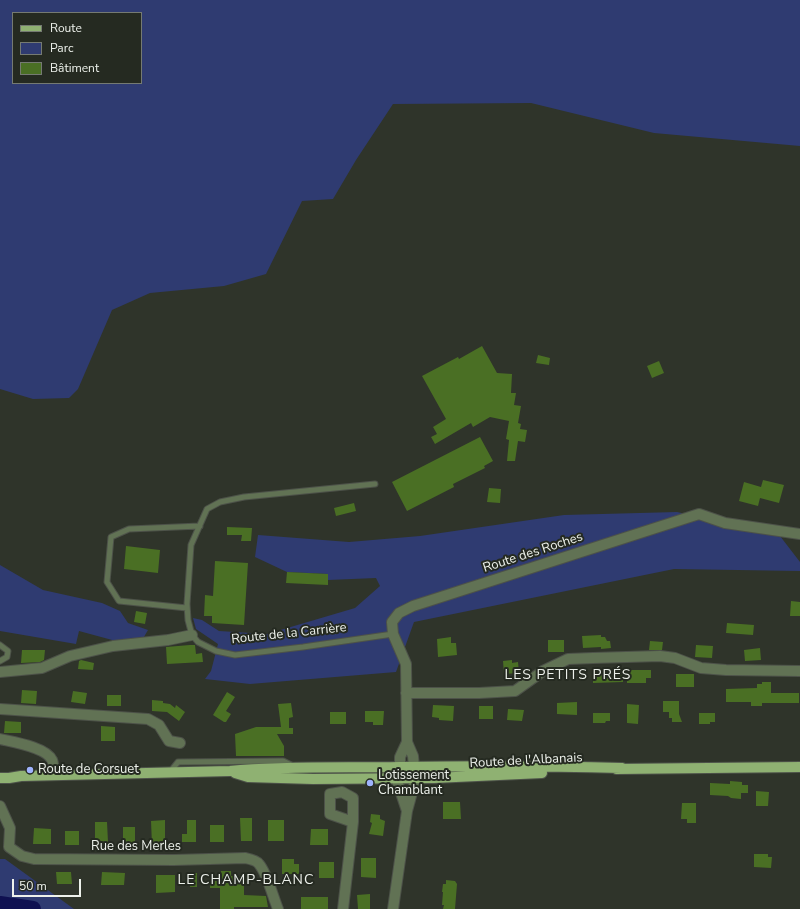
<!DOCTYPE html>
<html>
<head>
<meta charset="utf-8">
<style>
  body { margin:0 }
  #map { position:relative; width:800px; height:909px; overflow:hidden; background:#2f342a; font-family:"Nunito Sans",sans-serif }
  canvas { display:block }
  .legend { position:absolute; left:12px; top:12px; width:130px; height:72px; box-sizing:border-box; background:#252a21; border:1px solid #757a72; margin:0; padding:5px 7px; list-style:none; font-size:12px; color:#edf1eb }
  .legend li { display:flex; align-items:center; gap:8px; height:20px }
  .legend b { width:20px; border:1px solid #757a72 }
  .scale { position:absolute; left:12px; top:879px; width:69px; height:18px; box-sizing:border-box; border:2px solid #edf1eb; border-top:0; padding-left:5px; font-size:12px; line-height:14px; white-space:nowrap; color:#edf1eb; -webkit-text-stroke:3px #252a21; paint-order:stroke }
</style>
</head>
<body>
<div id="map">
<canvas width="800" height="909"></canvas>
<ul class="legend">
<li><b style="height:5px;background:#8fb172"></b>Route</li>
<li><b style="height:11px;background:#2f3b71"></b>Parc</li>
<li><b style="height:11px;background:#4a6f24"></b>Bâtiment</li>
</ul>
<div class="scale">50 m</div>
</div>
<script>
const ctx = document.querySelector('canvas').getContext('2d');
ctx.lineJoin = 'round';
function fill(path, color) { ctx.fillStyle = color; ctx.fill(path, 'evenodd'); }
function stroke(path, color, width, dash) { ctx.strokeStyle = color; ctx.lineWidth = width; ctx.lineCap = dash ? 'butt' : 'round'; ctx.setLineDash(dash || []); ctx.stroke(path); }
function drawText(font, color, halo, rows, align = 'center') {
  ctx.font = font + ' "Nunito Sans",sans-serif'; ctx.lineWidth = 4; ctx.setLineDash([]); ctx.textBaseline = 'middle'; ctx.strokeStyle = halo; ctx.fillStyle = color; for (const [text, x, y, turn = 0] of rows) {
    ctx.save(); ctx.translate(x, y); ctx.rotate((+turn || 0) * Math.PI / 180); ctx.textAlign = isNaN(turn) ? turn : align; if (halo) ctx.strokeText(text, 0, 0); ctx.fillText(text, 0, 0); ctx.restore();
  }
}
fill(new Path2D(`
  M 0,0 L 800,0 L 800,146 L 654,133 L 531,103 L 393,104 L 356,160 L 333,199 L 302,201 L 266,274 L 224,286 L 150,293 L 112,310 L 78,389 L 69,398 L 33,399 L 0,389 ZM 13,13 L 141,13 L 141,83 L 13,83 Z
  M 677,512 L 780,536 L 800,562 L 800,571 L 674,569 L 414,622 L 396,672 L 250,684 L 205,679 L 211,671 L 218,644 L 196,629 L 193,618 L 202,620 L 219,631 L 267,634 L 355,608 L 380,586 L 376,578 L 328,580 L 328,574 L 287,572 L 255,557 L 258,535 L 349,542 L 420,536 L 564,515 Z
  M 0,565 L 43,590 L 102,603 L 120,611 L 128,623 L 148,630 L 138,647 L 79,631 L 76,644 L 0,631 Z
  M 0,859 L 5,859 L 74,909 L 0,909 Z`), '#2f3b71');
stroke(new Path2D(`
  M 0,904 L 33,909`), '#0f1151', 16);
fill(new Path2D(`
  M 482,346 L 497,373 L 512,374 L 511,393 L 516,393 L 514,405 L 521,406 L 518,423 L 521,424 L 520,429 L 527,430 L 525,442 L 518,441 L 515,461 L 507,461 L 509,440 L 506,439 L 509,421 L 490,417 L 473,427 L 471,423 L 435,444 L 431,437 L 437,434 L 433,427 L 446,419 L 422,376 L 458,357 L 459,359 Z
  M 538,355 L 550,358 L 549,365 L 536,363 Z
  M 659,361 L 664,373 L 652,378 L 647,366 Z
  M 480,437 L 493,461 L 484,466 L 485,468 L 453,484 L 454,487 L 407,511 L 392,482 Z
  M 763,480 L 784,485 L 779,503 L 760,498 L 758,506 L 739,501 L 744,482 L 761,487 Z
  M 489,488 L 501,489 L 500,503 L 487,502 Z
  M 354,503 L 356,511 L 336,516 L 334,508 Z
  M 227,527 L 252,528 L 251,541 L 241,541 L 242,535 L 227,535 Z
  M 126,546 L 160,550 L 158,573 L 124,569 Z
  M 215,561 L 248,563 L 244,625 L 212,623 L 212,616 L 204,616 L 205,595 L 213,596 Z
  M 287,572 L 328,574 L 328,585 L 286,583 Z
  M 791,601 L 800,602 L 800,616 L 790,616 Z
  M 136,611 L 147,613 L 145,624 L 134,622 Z
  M 727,623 L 754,625 L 753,635 L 726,633 Z
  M 601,635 L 601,637 L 605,637 L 607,641 L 610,641 L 611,648 L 601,649 L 601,647 L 583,648 L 582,636 Z
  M 451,637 L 451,643 L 456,643 L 457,655 L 438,657 L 437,639 Z
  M 548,640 L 564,640 L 564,652 L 548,652 Z
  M 650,641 L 663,642 L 662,650 L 649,650 Z
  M 190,645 L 195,645 L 196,654 L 202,653 L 203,662 L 167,664 L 166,647 Z
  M 696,645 L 713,646 L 712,658 L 695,657 Z
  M 760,648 L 761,660 L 745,661 L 744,650 Z
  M 22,650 L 45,650 L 44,660 L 40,662 L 21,663 Z
  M 81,660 L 94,663 L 93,670 L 78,669 L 79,661 Z
  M 512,660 L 512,663 L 518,662 L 519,673 L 504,674 L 503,661 Z
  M 627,670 L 651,670 L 651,678 L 646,678 L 646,683 L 627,683 Z
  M 606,672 L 607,676 L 623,675 L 623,682 L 593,683 L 593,673 Z
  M 676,674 L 694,674 L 694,687 L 676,687 Z
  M 762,682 L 771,682 L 771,693 L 799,693 L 799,703 L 762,703 L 762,706 L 751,706 L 751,702 L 726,702 L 726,689 L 757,688 L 757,684 L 762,684 Z
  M 22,690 L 37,691 L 36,704 L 21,703 Z
  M 73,691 L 87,693 L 85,704 L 71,702 Z
  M 227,692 L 235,697 L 226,711 L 231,714 L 226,722 L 224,722 L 213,715 Z
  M 107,695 L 121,695 L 121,706 L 107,706 Z
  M 152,700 L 163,701 L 163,703 L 170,704 L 175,708 L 176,705 L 185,712 L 179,721 L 167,712 L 152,711 Z
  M 663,701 L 679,701 L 679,714 L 682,722 L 672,722 L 672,718 L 669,718 L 669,712 L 663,712 Z
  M 577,702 L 577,715 L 557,714 L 557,703 Z
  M 291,703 L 293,717 L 289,718 L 289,728 L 293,728 L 293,734 L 277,734 L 284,746 L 284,756 L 236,756 L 235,734 L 256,727 L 281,727 L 278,704 Z
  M 627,704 L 639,705 L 638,724 L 627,723 Z
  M 433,705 L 454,706 L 453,721 L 439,720 L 439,718 L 432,717 Z
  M 479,706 L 493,706 L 493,719 L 479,719 Z
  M 508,709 L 524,710 L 522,721 L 507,720 Z
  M 365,711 L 384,711 L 383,725 L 373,725 L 373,722 L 365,722 Z
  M 330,712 L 346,712 L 346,724 L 330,724 Z
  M 593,713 L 610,713 L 610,721 L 606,721 L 605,723 L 593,723 Z
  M 699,713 L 715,713 L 715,722 L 710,722 L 710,724 L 699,724 Z
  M 5,721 L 21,722 L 21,733 L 4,733 Z
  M 101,726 L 115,727 L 115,741 L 101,741 Z
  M 730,781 L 742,782 L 742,785 L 748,785 L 748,793 L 741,793 L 741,799 L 731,798 L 728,796 L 710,795 L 710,783 L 730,784 Z
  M 756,791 L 769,792 L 768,806 L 756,806 Z
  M 443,802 L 460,802 L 461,819 L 443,819 Z
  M 682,803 L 696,803 L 696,823 L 687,823 L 687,819 L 681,819 Z
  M 371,814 L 380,815 L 380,819 L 385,821 L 383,836 L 369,834 L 372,823 L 370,822 Z
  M 240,818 L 252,818 L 252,841 L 241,841 Z
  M 165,820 L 165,845 L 152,845 L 151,821 Z
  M 187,820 L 196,820 L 196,842 L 182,842 L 182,834 L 187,834 Z
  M 268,820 L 284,820 L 284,841 L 268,841 Z
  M 95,822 L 107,822 L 108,842 L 95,841 Z
  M 210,825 L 224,825 L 224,842 L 210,842 Z
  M 123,827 L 135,827 L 135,844 L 123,844 Z
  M 34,828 L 51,829 L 51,844 L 33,844 Z
  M 311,829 L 328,829 L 328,845 L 310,845 Z
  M 65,831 L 79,831 L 79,845 L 65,845 Z
  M 754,854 L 768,854 L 768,857 L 772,857 L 771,868 L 754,867 Z
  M 361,858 L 376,858 L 376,878 L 361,877 Z
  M 282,859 L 294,859 L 294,864 L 299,864 L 299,874 L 282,874 Z
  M 319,862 L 334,862 L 334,878 L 319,878 Z
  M 221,871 L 231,871 L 231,876 L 244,877 L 244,895 L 266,896 L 268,907 L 234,907 L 234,909 L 220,909 L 220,888 L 210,888 L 210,876 L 221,877 Z
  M 56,872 L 71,872 L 72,884 L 57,884 Z
  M 102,872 L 125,873 L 124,885 L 101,885 Z
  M 190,873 L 197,873 L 197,887 L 190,887 Z
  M 156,875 L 175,875 L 175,892 L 156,893 Z
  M 446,880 L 455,881 L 457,884 L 455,909 L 443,909 L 444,905 L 442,905 L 443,892 L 442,892 L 443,884 L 446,884 Z
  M 370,894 L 370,909 L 358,909 L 357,895 Z
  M 301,897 L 328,897 L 328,909 L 301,909 Z`), '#4a6f24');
const service = new Path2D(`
  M 375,484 L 244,497 L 220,502 L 207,509 L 191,545 L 187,604 L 188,620 L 192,635 L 198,642 L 216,651 L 235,655 L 303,647 L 393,634
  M 187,608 L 119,601 L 107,582 L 111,537 L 129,529 L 200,526
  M 0,645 L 8,651 L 7,657 L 0,661
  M 170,772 L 178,762 L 283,761 L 293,766`);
const minor = new Path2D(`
  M 0,672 L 42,668 L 70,656 L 113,646 L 168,640 L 192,635
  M 406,693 L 479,693 L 515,691 L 543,671 L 568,659 L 593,658 L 660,656 L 675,658 L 701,668 L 726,670 L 800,671
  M 0,709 L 148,719 L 159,725 L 169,741 L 180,743
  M 407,742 L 400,757 L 400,767 L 407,771 L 408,778
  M 414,767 L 413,756 L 407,742 L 406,664 L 393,634 L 392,622 L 399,613 L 413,606 L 699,514 L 725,523 L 800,534
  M 396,778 L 407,811
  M 0,806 L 10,828 L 9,847 L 22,856 L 34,859 L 174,860 L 245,858 C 250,859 256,860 259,864 C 267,873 273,897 278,909
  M 343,909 L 353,822 L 353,798 L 342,792 L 330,794 L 330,814 L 353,822
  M 393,909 L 407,811 L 416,778`);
const tertiary = new Path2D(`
  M 0,739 C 13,742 46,747 52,760 C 54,764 53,770 53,775`);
const primary = new Path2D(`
  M 616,769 L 800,767
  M 235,773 L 248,777 L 313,779 L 434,778 L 542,773
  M 0,778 L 9,778 L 21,776 L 230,771 C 287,766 343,768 400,767 C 474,766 548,766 622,768`);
stroke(service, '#4d5249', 7);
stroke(minor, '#4d5249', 12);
stroke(tertiary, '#4d5249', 12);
stroke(primary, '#4d5249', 12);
stroke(service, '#617254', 5);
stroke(minor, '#617254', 10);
stroke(tertiary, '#617254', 10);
stroke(primary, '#8fb172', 10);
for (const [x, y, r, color] of [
  [30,770,4,"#9fb3fd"],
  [370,783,4,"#9fb3fd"]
]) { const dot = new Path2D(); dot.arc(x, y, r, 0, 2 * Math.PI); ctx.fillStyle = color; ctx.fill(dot); stroke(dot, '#252a21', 1.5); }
drawText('13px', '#edf1eb', '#252a21', [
  ["Route des Roches",533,553,-18],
  ["Route de la Carrière",289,634,-6],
  ["Route de l'Albanais",526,761,-3],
  ["Rue des Merles",136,847]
]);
drawText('13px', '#edf1eb', '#252a21', [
  ["Route de Corsuet",38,770],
  ["Lotissement",378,776],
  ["Chamblant",378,791]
], 'left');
ctx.letterSpacing = '1px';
drawText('14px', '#edf1eb', '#252a21', [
  ["LES PETITS PRÉS",568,676],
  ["LE CHAMP-BLANC",246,881]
]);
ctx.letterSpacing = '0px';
</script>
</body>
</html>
